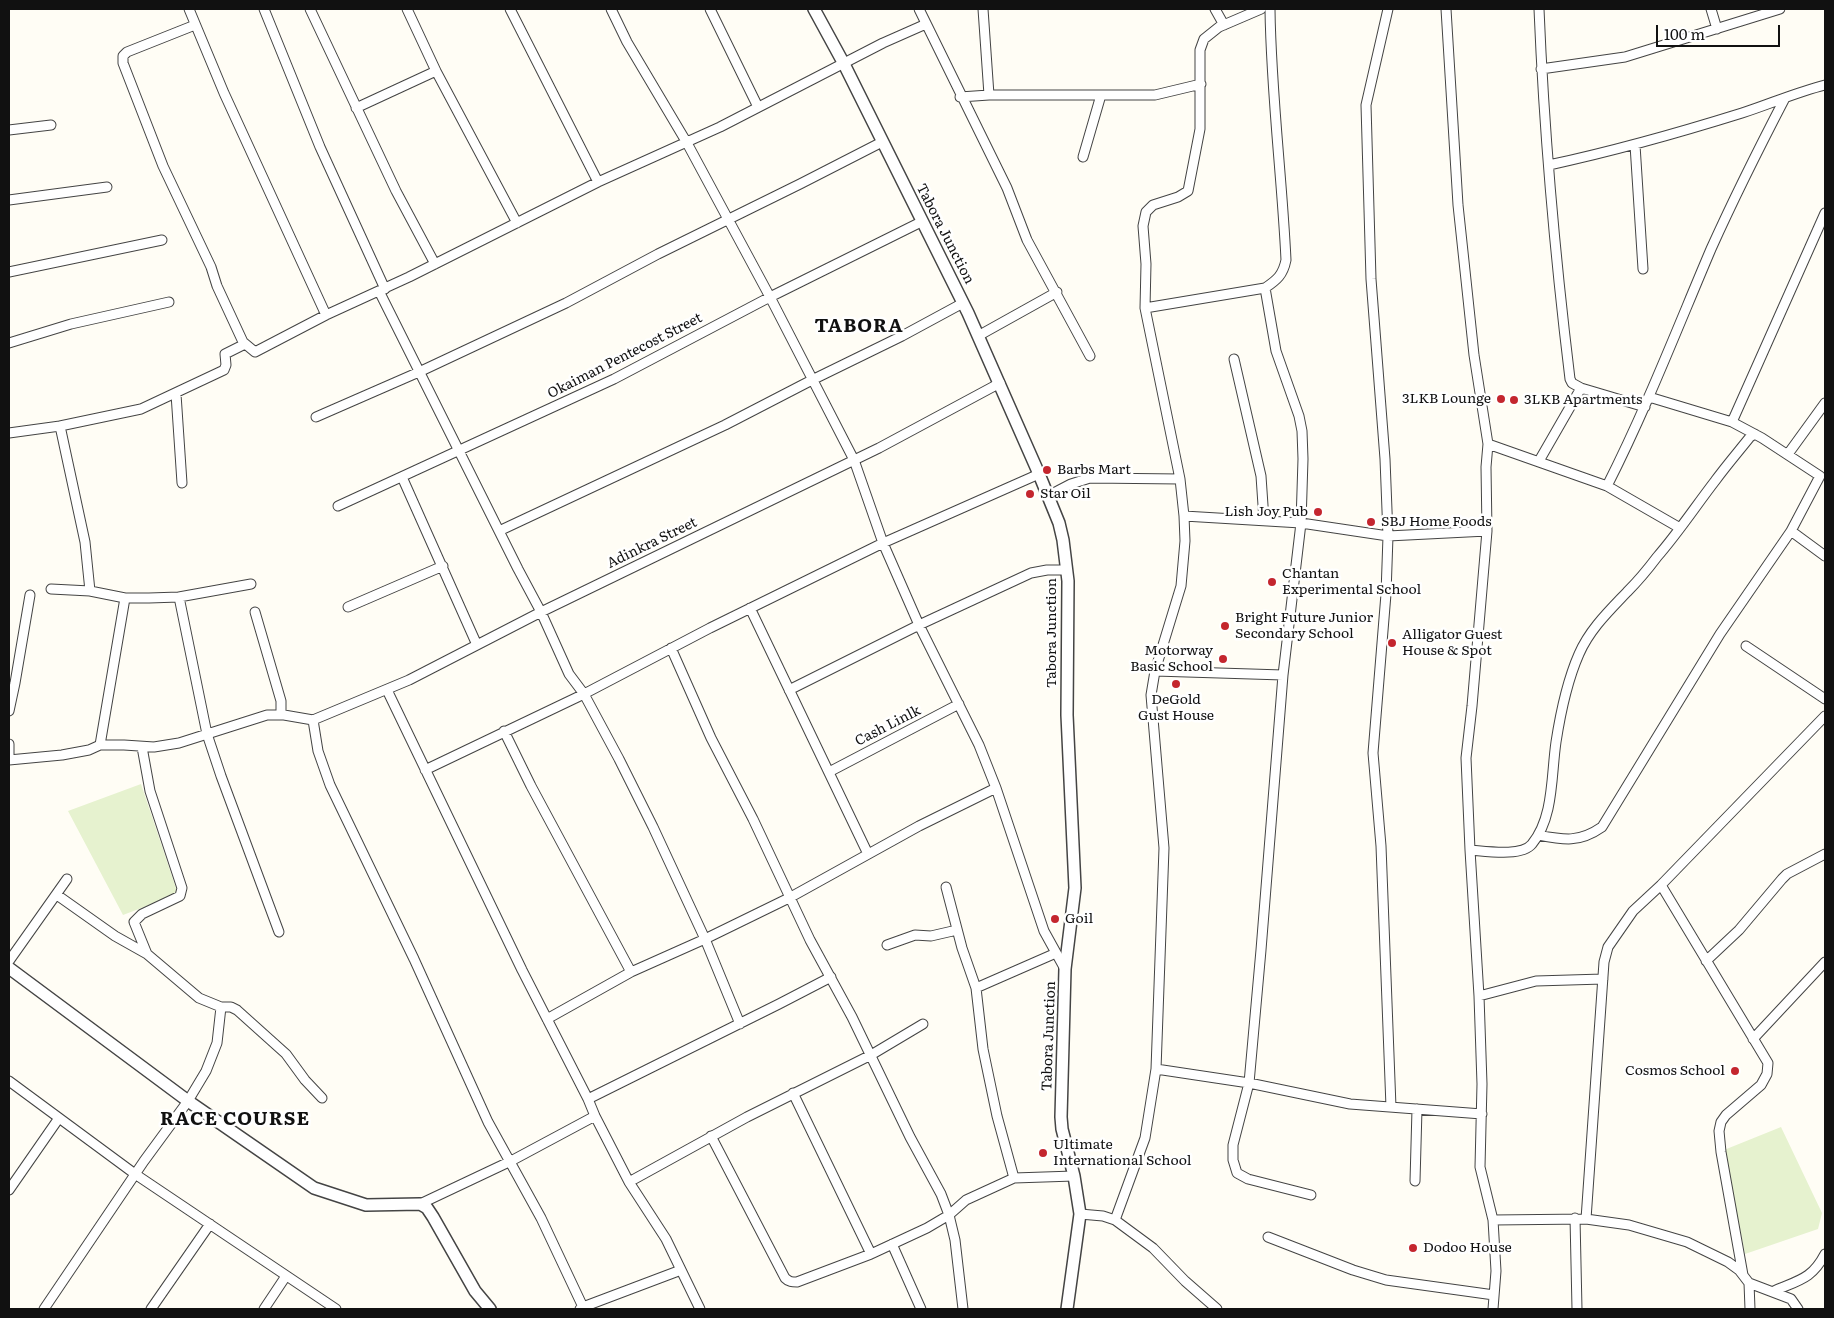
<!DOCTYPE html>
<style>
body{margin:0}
#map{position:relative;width:1834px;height:1318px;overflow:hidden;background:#fffdf5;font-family:Literata,serif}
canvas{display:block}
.frame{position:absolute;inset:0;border:10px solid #111;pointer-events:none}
.scale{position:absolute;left:1656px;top:25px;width:124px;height:22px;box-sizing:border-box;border:2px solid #111;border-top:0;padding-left:6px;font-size:15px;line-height:18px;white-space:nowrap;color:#111;-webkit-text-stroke:4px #fff;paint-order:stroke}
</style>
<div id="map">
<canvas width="1834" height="1318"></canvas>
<div class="frame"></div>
<div class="scale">100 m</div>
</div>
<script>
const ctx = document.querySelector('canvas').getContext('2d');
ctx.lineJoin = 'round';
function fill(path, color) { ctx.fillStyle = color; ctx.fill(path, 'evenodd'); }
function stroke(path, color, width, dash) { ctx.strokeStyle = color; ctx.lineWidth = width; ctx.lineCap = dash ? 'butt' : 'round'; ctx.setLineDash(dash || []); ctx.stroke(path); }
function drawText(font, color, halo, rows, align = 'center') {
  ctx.font = font + ' Literata,serif'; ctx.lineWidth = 5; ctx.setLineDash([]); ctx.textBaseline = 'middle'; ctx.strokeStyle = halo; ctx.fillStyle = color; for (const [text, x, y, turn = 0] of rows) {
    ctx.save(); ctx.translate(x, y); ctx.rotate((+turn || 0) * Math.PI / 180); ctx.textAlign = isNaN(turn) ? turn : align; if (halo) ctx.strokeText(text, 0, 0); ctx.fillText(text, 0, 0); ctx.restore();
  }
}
const pitch = new Path2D(`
 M141,784L178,894L123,915L68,811Z
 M1781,1127L1822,1213L1818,1229L1745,1254L1724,1150Z`);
const minor = new Path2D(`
 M189,9L224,93L326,315
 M264,9L320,147L385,289
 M310,9L396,191L435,264
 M407,9L436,71L517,223
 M510,9L598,182
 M611,9L627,42L687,143L770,297L854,460L883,543L919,625L979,745L996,788L1044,931L1065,969
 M710,9L758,107
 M919,9L1007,188L1027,240L1090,356
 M983,9L989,95
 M1215,9L1224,25
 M1388,9L1366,105L1371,279L1385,459L1388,536L1386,594L1373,753L1381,846L1391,1107
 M1446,9L1458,205L1474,355L1488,444L1486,467L1487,531L1472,706L1466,758L1470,850L1479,996L1482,1084L1480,1167L1493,1220L1496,1271L1493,1309
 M1539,9C1544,132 1555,256 1570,379L1572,383L1581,388L1645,407
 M1711,9L1717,29
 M195,25L127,52L123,56V63L163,166L211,267L217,286L243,342L255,352L326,315L409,277L598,182L720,127L883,43L926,24
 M1541,69L1625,57L1780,9
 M960,97L989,95H1155L1201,84
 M356,108L436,71
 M9,130L51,125
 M1635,145L1643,269
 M1083,157L1101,95
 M1549,165C1614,151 1678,133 1742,113C1770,104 1797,92 1825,85
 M9,200L107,187
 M9,272L162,240
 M379,291L518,569L541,612L569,674L584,694L619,759L653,827L705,939L740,1024
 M1145,308L1265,288C1277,280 1283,275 1286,260C1282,176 1271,93 1270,9
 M978,336L1057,292
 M9,343L71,324L169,302
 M1234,359L1261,476L1264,520
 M176,394L182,483
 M1649,397L1732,422L1825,213
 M316,417L419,372L566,303L658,254L800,184L882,142
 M1732,422L1762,438L1820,476L1791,531L1825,556
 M60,426L85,542L90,591
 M9,433L60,426L141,409L224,370L226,365L225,354L245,344
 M1488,444L1607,486L1680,528
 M1788,454L1825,403
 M1539,461L1581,388
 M402,477L477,645
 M1607,486C1646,409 1677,329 1711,249C1734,198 1759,148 1785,98
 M1048,496L1071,484L1090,478L1180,479
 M338,506L614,379L770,297L921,222
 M1184,516L1301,523L1303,459L1302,431L1299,416L1276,351L1265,288
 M499,531L725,425L812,380L902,336L963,303
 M51,589L90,591L125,598H149L179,597L251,584
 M179,597L207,734L221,776L279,932
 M348,607L443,566
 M750,608L868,854
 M255,612L281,701V714
 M1746,646L1825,699
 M671,648L711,738L753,819L810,940L852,1017L910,1137L941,1194L949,1215L955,1240L963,1309
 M1155,671L1283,675
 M387,690L522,970L588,1099L595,1116L629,1182L666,1239L700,1309
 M789,690L919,625L1031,573L1047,570H1067
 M9,711L15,683L30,595
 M313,720L409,680L541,612L879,448L1000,383
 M313,720L318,751L330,785L414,959L488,1122L541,1218L583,1307L580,1309
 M504,731L531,786L631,972
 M9,744V760
 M100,745L125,598
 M142,747L150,791L182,888L180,896L142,914L134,922L147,954
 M9,760L62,755L89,750L100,745H124L154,747L179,743L267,715H284L313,720
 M425,770L584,694L710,628L883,543L1039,474
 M829,772L959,704
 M1538,835C1564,840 1579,843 1602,827L1720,634L1791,531
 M1470,850C1485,851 1522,857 1532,844C1554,817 1551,776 1556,742C1560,716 1568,679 1579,654C1590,629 1609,611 1627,592C1638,581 1648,569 1657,557C1678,533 1695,507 1715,481C1726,466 1738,452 1750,437L1755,434
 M1661,885L1768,1063L1767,1074L1761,1085L1726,1115L1721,1122L1719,1131L1721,1152L1743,1275
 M946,887L962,948L976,988L983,1049L997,1116L1014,1178
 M887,945L915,935L931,936L957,930
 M9,961L67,879
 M1706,961L1739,930L1782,879L1787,874L1825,854
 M976,988L1056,953
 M1479,996L1536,981L1603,979
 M221,1007H231L237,1010L286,1054L305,1080L322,1098
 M547,1019L631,972L705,939L789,898L919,826L996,788
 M1753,1039L1825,962
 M1156,1069L1164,848L1151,695L1155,671L1181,586L1185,541L1184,516L1180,479L1145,308L1146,264L1143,226L1146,212L1153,205L1178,197L1188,191L1200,129V50L1204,39L1219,27L1261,9
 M9,1081L135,1174L336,1309
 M793,1093L871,1254
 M588,1099L779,1004L831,977
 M711,1136L785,1278C789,1282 792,1282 797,1282L871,1254L927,1228L949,1215L966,1200L1014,1178L1074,1176
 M1415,1181L1417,1109
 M629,1182L747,1117L871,1055L923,1024
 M9,1190L59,1118
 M1311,1195L1248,1179L1237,1173L1233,1160V1145L1249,1083L1261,950L1283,675L1301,523L1388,536L1487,531
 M420,1204L511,1161L595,1116
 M1080,1214L1103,1216L1115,1220L1153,1248L1185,1281L1217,1309
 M1575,1218L1577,1309
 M1586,1219L1604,962L1608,947L1633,911L1661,885L1825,716
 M1115,1220L1145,1138L1156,1069L1249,1083L1350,1104L1482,1114
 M1493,1220L1586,1219L1629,1225L1687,1242L1728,1262L1739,1270L1749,1283L1750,1309
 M1268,1237L1353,1270L1386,1280L1494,1295
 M892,1244L921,1309
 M1749,1283L1791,1299L1798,1309
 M1774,1291C1799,1280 1812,1279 1825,1254
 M583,1307L681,1270
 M44,1309L144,1161L188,1101L206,1071L217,1043L221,1007L199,998L147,954L115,936L57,895
 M151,1309L210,1224
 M264,1309L286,1276`);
const tertiary = new Path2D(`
 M814,9L844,64L968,313L1039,474L1059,523L1063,540L1068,581L1067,715L1075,888L1065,969L1061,1117L1062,1129L1074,1176L1080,1214L1067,1309
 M9,968L188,1101L314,1188L366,1205L420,1204L427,1208L433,1217L475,1291L490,1309`);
const markers = [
 [1501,399,5,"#c4262e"],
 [1514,400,5,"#c4262e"],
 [1047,470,5,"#c4262e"],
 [1030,494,5,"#c4262e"],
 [1318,512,5,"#c4262e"],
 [1371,522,5,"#c4262e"],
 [1272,582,5,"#c4262e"],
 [1225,626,5,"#c4262e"],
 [1392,643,5,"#c4262e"],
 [1223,659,5,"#c4262e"],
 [1176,684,5,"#c4262e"],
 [1055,919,5,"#c4262e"],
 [1735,1071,5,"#c4262e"],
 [1043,1153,5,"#c4262e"],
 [1413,1248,5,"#c4262e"]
];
const streetNames = [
 ["Tabora Junction",945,234,63],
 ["Okaiman Pentecost Street",625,356,-27],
 ["Adinkra Street",652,543,-26],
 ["Tabora Junction",1052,633,-90],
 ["Cash Linlk",888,726,-27],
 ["Tabora Junction",1049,1036,-88]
];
const poiNames = [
 ["3LKB Lounge",1491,399,"right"],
 ["3LKB Apartments",1524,400],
 ["Barbs Mart",1057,470],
 ["Star Oil",1040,494],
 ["Lish Joy Pub",1308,512,"right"],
 ["SBJ Home Foods",1381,522],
 ["Chantan",1282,574],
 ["Experimental School",1282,590],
 ["Bright Future Junior",1235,618],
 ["Secondary School",1235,634],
 ["Alligator Guest",1402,635],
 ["House & Spot",1402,651],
 ["Motorway",1213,651,"right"],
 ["Basic School",1213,667,"right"],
 ["DeGold",1176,700,"center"],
 ["Gust House",1176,716,"center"],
 ["Goil",1065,919],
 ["Cosmos School",1725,1071,"right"],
 ["Ultimate",1053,1145],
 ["International School",1053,1161],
 ["Dodoo House",1423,1248]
];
const districtNames = [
 ["TABORA",859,326],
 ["RACE COURSE",235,1119]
];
fill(pitch, '#e6f2cf');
stroke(minor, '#444', 11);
stroke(tertiary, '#444', 14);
stroke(minor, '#fff', 9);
stroke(tertiary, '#fff', 11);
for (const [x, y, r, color] of markers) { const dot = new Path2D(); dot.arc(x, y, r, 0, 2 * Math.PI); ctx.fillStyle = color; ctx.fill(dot); stroke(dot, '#fff', 2); }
drawText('14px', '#111', '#fff', streetNames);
drawText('14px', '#111', '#fff', poiNames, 'left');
ctx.letterSpacing = '1px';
drawText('bold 19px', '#111', '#fff', districtNames);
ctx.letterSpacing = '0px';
</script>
